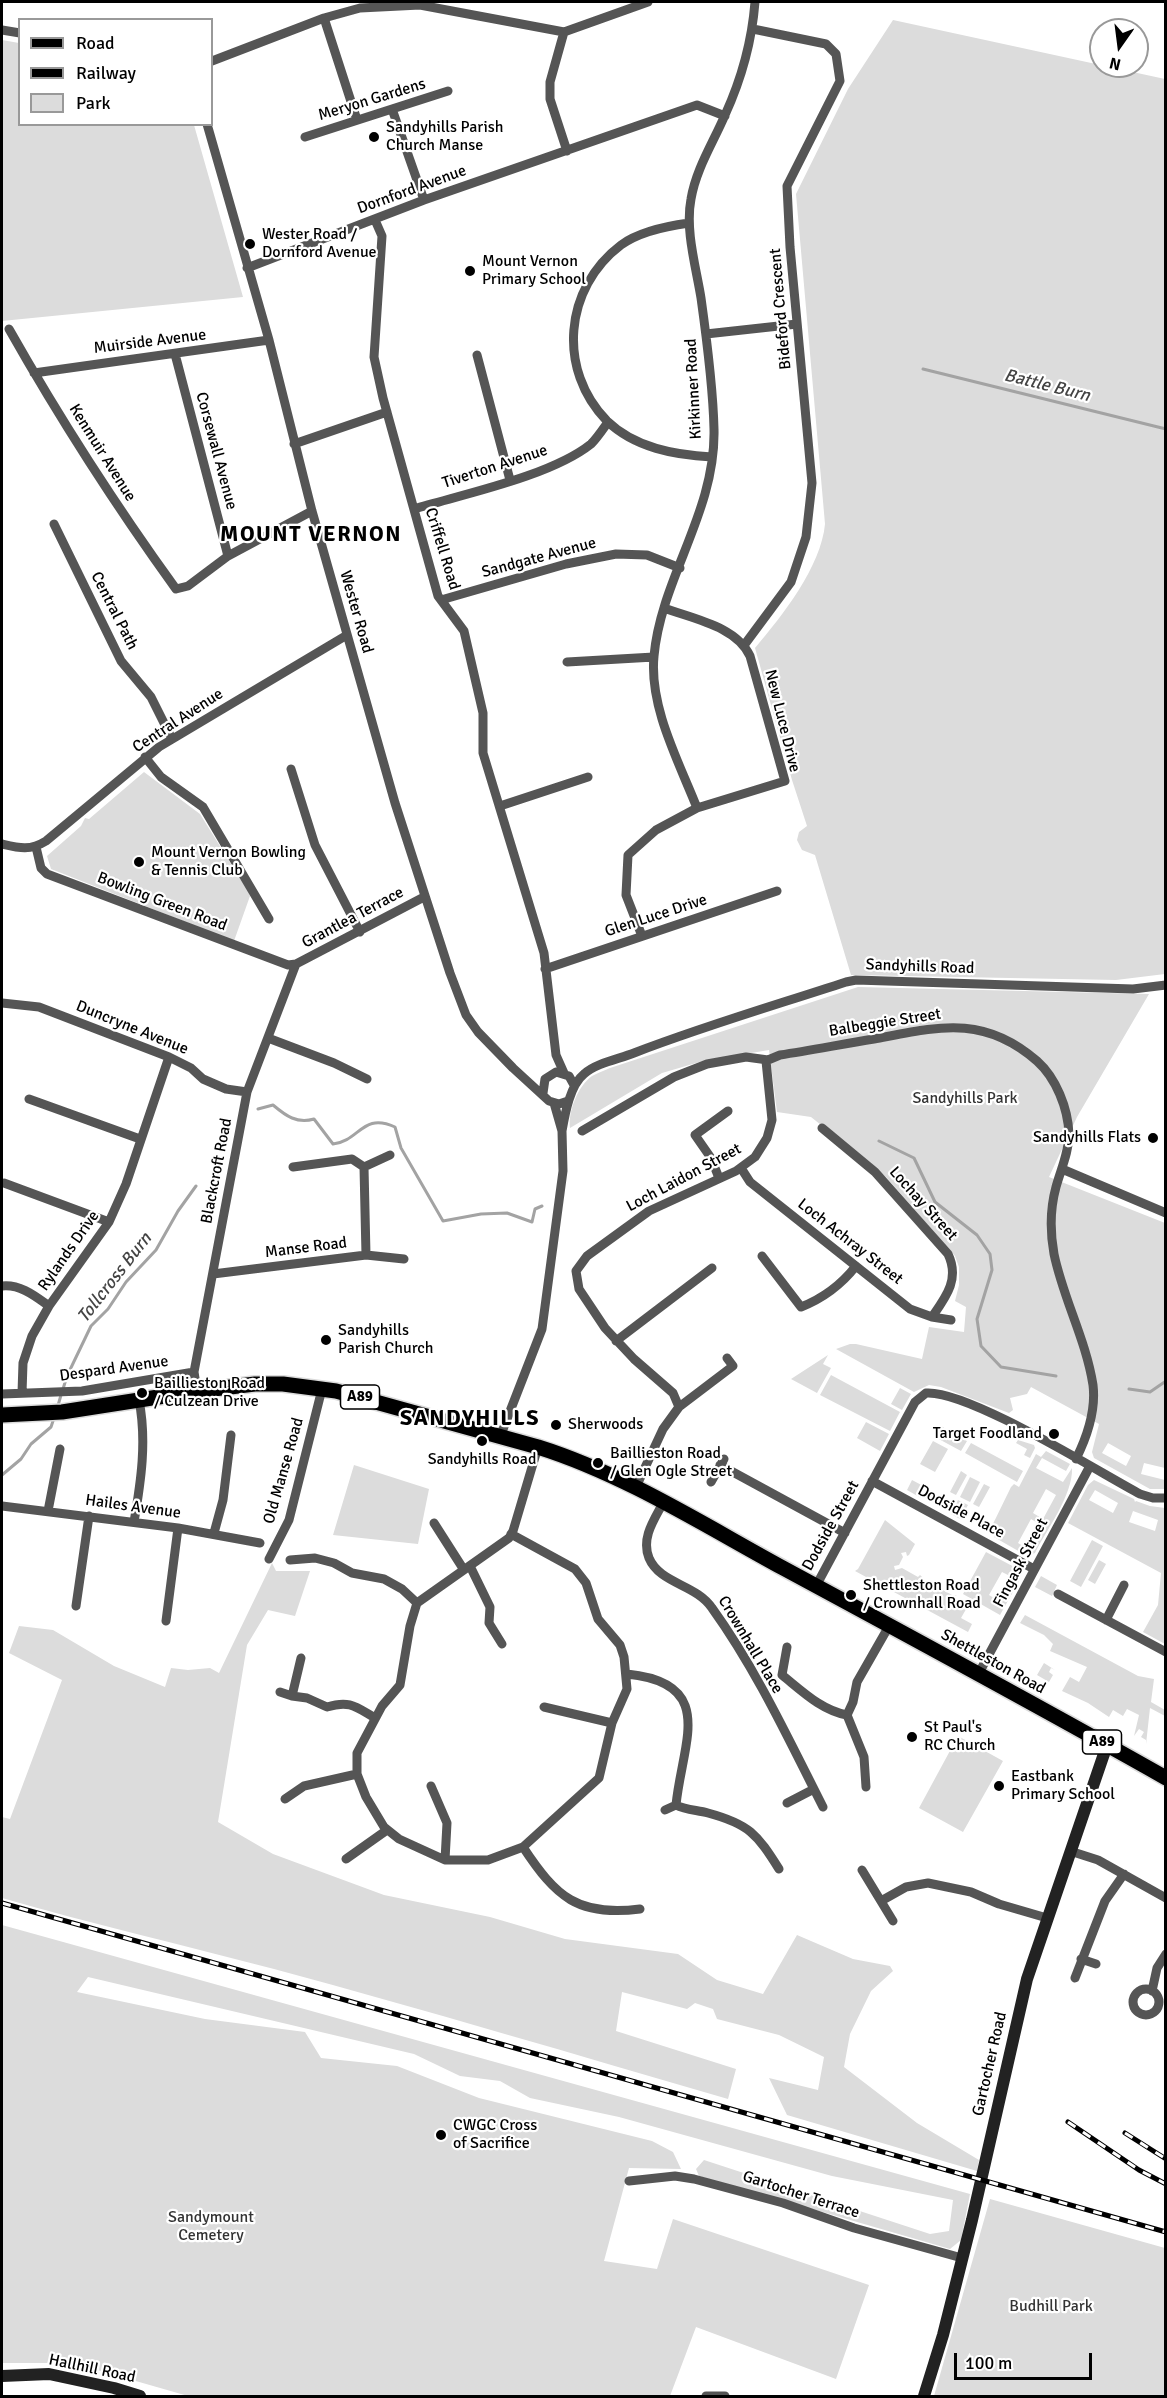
<!DOCTYPE html>
<style>
body{margin:0}
#map{position:relative;width:1167px;height:2398px;overflow:hidden;background:#fff;font-family:Signika,sans-serif}
canvas{display:block}
.frame{position:absolute;inset:0;border:3px solid #000;pointer-events:none}
.legend{position:absolute;left:18px;top:18px;width:195px;height:108px;box-sizing:border-box;background:#fff;border:2px solid #999;margin:0;padding:8px 10px;list-style:none;font-size:18px;color:#000}
.legend li{display:flex;align-items:center;gap:12px;height:30px}
.legend b{width:30px;border:2px solid #999}
.north{position:absolute;left:1089px;top:18px;width:60px;height:60px;box-sizing:border-box;background:#fff;border:2px solid #999;border-radius:50%;rotate:194deg;font-size:16px;font-weight:700;line-height:24px;text-align:center;color:#000}
.north::after{content:'';display:block;margin:auto;width:21px;height:27px;background:#000;clip-path:polygon(50% 0,100% 100%,50% 72%,0 100%)}
.scale{position:absolute;left:954px;top:2353px;width:138px;height:27px;box-sizing:border-box;border:3px solid #000;border-top:0;padding-left:8px;font-size:18px;line-height:21px;white-space:nowrap;color:#000;-webkit-text-stroke:4px #fff;paint-order:stroke}
</style>
<div id="map">
<canvas width="1167" height="2398"></canvas>
<div class="frame"></div>
<ul class="legend">
<li><b style="height:8px;background:#000"></b>Road</li>
<li><b style="height:8px;background:#000"></b>Railway</li>
<li><b style="height:16px;background:#dcdcdc"></b>Park</li>
</ul>
<div class="north">N</div>
<div class="scale">100 m</div>
</div>
<script>
const ctx = document.querySelector('canvas').getContext('2d');
ctx.lineJoin = 'round';
function fill(path, color) { ctx.fillStyle = color; ctx.fill(path, 'evenodd'); }
function stroke(path, color, width, dash) { ctx.strokeStyle = color; ctx.lineWidth = width; ctx.lineCap = dash ? 'butt' : 'round'; ctx.setLineDash(dash || []); ctx.stroke(path); }
function drawText(font, color, halo, rows, align = 'center') {
  ctx.font = font + ' Signika,sans-serif'; ctx.lineWidth = 4.5; ctx.setLineDash([]); ctx.textBaseline = 'middle'; ctx.strokeStyle = halo; ctx.fillStyle = color; for (const [text, x, y, turn = 0] of rows) {
    ctx.save(); ctx.translate(x, y); ctx.rotate((+turn || 0) * Math.PI / 180); ctx.textAlign = isNaN(turn) ? turn : align; if (halo) ctx.strokeText(text, 0, 0); ctx.fillText(text, 0, 0); ctx.restore();
  }
}
const green = new Path2D(`
 M893,20L1165,79V974L1116,980L851,975L815,855L802,850L797,840L799,832L807,826L792,780L755,648C782,616 821,567 825,524L796,194L848,89Z
 M2,40L19,43L20,124L194,125L243,297L2,321Z
 M144,772L200,814L248,891L250,896L234,941L51,869L47,856L81,826L85,818L89,819Z
 M858,987L1149,994L1077,1117L1049,1177L1165,1223V1468L1144,1463L1141,1474L1165,1480V1489H1150L1094,1458L1092,1452L1099,1424L1031,1387L1027,1394L1010,1398L1013,1410L1009,1413L941,1387L929,1385L914,1392L836,1349L850,1344H856L922,1359L929,1327L964,1332L966,1307L955,1301L959,1285V1267L955,1256L886,1177L811,1117L777,1112L769,1050L703,1061L662,1073L570,1128C568,1111 578,1086 592,1076C597,1073 604,1071 610,1068ZM1108,1443L1131,1456L1126,1466L1102,1453Z
 M828,1355L823,1364L831,1368L817,1393L791,1379Z
 M831,1375L900,1412L890,1431L820,1395Z
 M900,1388L911,1394L902,1410L891,1404Z
 M866,1422L889,1434L880,1451L857,1438Z
 M941,1426L967,1441L961,1451L935,1437Z
 M1018,1440L1034,1445L1035,1448L1030,1458L1024,1455L1027,1449L1016,1443Z
 M933,1441L948,1449L935,1472L920,1464Z
 M971,1443L1023,1471L1017,1482L965,1453Z
 M1046,1451L1070,1464L1066,1471L1042,1458L1036,1468L1063,1482L1072,1468C1073,1495 1047,1529 1035,1553L1027,1556L994,1537L996,1533L990,1530L1011,1487L1014,1484L1019,1487L1036,1454L1041,1457ZM1046,1489L1056,1495L1043,1519L1033,1513ZM1031,1519L1041,1525L1028,1549L1018,1543Z
 M354,1465L429,1489L418,1544L333,1535Z
 M961,1471L967,1475L956,1495L950,1492Z
 M970,1477L980,1482L970,1502L960,1497Z
 M912,1480L927,1488L921,1498L907,1490Z
 M1094,1480L1134,1499L1135,1502L1136,1501L1150,1506L1165,1508V1644L1143,1632L1158,1605L1161,1573L1068,1523L1088,1485ZM1095,1490L1118,1503L1113,1513L1089,1500ZM1133,1511L1158,1520L1155,1531L1129,1522Z
 M984,1484L990,1487L979,1507L973,1504Z
 M958,1500L968,1505L960,1519L951,1514Z
 M885,1520L915,1544L909,1555L907,1556L906,1552L901,1553L903,1557L899,1565L894,1566L895,1570L902,1568L918,1577L920,1575L922,1577L918,1579L919,1583L926,1581L954,1596L957,1595L953,1598L954,1602L961,1600L969,1604L961,1618L972,1624L968,1632L855,1571L858,1569Z
 M1092,1540L1103,1546L1081,1587L1070,1581Z
 M986,1552L1018,1569L1021,1573L1019,1581L1000,1615L963,1594ZM1002,1572L1012,1577L999,1601L989,1595Z
 M1099,1560L1106,1564L1095,1584L1088,1580Z
 M272,1563L276,1571H310L295,1616L268,1610L247,1645L218,1822L273,1854L384,1895L490,1917L565,1939L678,1954L717,1980L763,1994L797,1935L853,1959L890,1966L893,1971L871,1991L850,2034L844,2067L917,2123L979,2160L977,2171L787,2115L769,2078L818,2090L824,2057L779,2035L717,2019L713,2009L695,2003L687,2009L622,1992L616,2031L736,2069L728,2099C577,2055 426,2010 274,1969C183,1945 92,1924 2,1898V1817L10,1819L62,1680L9,1653L19,1626L53,1630L114,1666L165,1687L171,1668L188,1670L210,1668L219,1673Z
 M1041,1576L1057,1585L1052,1596L1035,1587Z
 M1025,1615L1138,1676L1154,1679L1151,1702L1165,1710V1716L1150,1708L1146,1744V1740L1141,1737L1144,1732L1139,1729L1134,1736L1139,1715L1127,1709L1123,1716L1113,1710L1109,1717L1088,1703L1062,1691L1070,1677L1079,1682L1087,1667L1050,1651L1053,1644L1044,1635L1020,1623Z
 M1044,1663L1055,1670L1051,1668L1049,1672L1053,1675L1049,1682L1037,1675Z
 M958,1736L1003,1761L963,1832L919,1808Z
 M2,1925L970,2194L961,2240L950,2249L699,2176L696,2169L704,2160L930,2234L949,2231L953,2200L832,2176L619,2117L530,2098L500,2081L460,2076L414,2054L88,1977L77,1992L205,2019L305,2032L321,2058L397,2066L479,2098L652,2141L673,2152L681,2169L629,2168L604,2261L657,2269L673,2219L869,2285L836,2379L696,2327L670,2396H188L73,2363H2Z
 M990,2199L1165,2248V2396H934Z`);
const stream = new Path2D(`
 M923,369L1166,429
 M258,1109L273,1105C286,1116 297,1124 314,1119L333,1144C360,1141 362,1112 395,1127L401,1148L443,1221L481,1214L507,1213L532,1222L535,1209L542,1206
 M879,1141L914,1158L935,1202L977,1235L990,1254L992,1270L977,1319L981,1346L1001,1367L1056,1376
 M63,1389L67,1376L91,1326L108,1309L126,1282L156,1250L178,1211L196,1186
 M1129,1389L1150,1392L1166,1381
 M57,1409L61,1395
 M2,1475L21,1459L31,1444L51,1427L54,1418`);
const street = new Path2D(`
 M324,18L357,120
 M2,30L20,33
 M564,32L550,82V99L567,151
 M212,61L324,18L360,8L420,5L564,32L648,2
 M392,109L424,200
 M207,124L269,340L312,511L395,803L450,973L466,1015L478,1032L513,1068L549,1101L559,1104L568,1101
 M305,137L448,91
 M375,220L382,236L374,357L383,398L438,596L464,631L483,713V753L544,953L556,1055L564,1073
 M689,223C667,226 640,231 621,245C564,288 557,370 607,421C635,448 675,455 712,457
 M247,268L424,200L697,105L725,116
 M9,329C60,419 116,506 176,589L188,586L228,556L312,511
 M706,334L797,324
 M175,354L228,556
 M477,355L510,480
 M34,373L269,340
 M294,444L387,412
 M414,509C464,494 551,476 591,444C597,438 603,429 608,422
 M54,524L121,661L151,697L172,739
 M441,600L566,564L616,554L647,555L680,568
 M745,644L791,582L806,537L812,483L790,247L787,186L840,81L836,54L826,44L753,29
 M567,662L654,657
 M145,757L161,777L203,807L269,919
 M291,769L315,845L360,932
 M500,806L588,777
 M697,808C679,762 649,707 654,656C661,578 716,512 714,429C713,386 707,341 701,298C696,267 685,230 691,199C696,169 713,143 725,115C741,80 752,40 755,2
 M2,844C19,848 30,851 46,841L159,747L347,635
 M36,847L41,868L47,874L288,965L296,964L424,897
 M642,936L626,895L628,855L656,830L697,808L785,781L750,656C736,626 693,619 664,608
 M545,969L777,891
 M2,1003L39,1007L169,1057L191,1068L203,1079L226,1089L247,1092
 M268,1038L334,1063L367,1079
 M543,1093L545,1079L556,1072L569,1076L574,1085
 M29,1099L140,1139
 M822,1128L875,1172L948,1254C960,1279 946,1297 932,1317
 M562,1131C565,1114 570,1085 584,1074C596,1063 619,1059 634,1053C704,1026 776,1005 846,982L856,980L1133,989L1166,985
 M582,1131L674,1077L707,1064L746,1057L768,1060L780,1055C812,1050 843,1044 874,1039C938,1027 983,1014 1037,1061C1056,1078 1068,1108 1069,1134C1069,1152 1061,1169 1056,1187C1050,1209 1050,1232 1054,1254C1063,1298 1086,1340 1093,1385C1096,1410 1087,1437 1076,1459
 M293,1167L352,1159L364,1167L366,1255
 M364,1167L390,1155
 M741,1168L750,1182L910,1309L932,1317L951,1320
 M1062,1169L1166,1213
 M719,1178L711,1158L695,1135L728,1111
 M4,1183L109,1222
 M762,1256L801,1307C824,1298 841,1285 856,1266
 M213,1274L366,1255L404,1259
 M2,1286C20,1284 35,1296 49,1306
 M616,1341L712,1268
 M197,1391L194,1372L247,1092L296,964
 M22,1393L23,1363L32,1336L49,1306L109,1222L126,1184L169,1057
 M2,1394L82,1391L194,1372
 M679,1407L673,1393L634,1359L605,1328L579,1289L576,1271L587,1256L649,1211L736,1171L755,1157L767,1138L772,1120L766,1061
 M500,1437L542,1329L563,1171L562,1131L554,1103
 M720,1465L845,1533
 M872,1481L1034,1569
 M711,1482L724,1459
 M635,1489L663,1429L679,1407L733,1366L727,1358
 M663,1503C654,1520 641,1538 649,1558C660,1584 696,1584 712,1608C756,1669 789,1740 823,1807
 M2,1506L178,1528L260,1543
 M48,1511L60,1449
 M134,1522C141,1481 147,1441 139,1400
 M434,1523L464,1570
 M214,1533L223,1500L231,1435
 M511,1534L575,1569L586,1583L598,1619L620,1645L624,1657L627,1689L612,1723L599,1778L523,1847L488,1860H445L399,1839L384,1827L366,1797L357,1774V1753L382,1706L400,1685L410,1626L417,1603L509,1538L513,1531L538,1447
 M269,1559L289,1520L322,1389
 M290,1560L315,1558L334,1563L352,1573L384,1579L402,1589L417,1603
 M470,1566L490,1607L489,1623L502,1644
 M816,1586L915,1402L926,1393C968,1390 1097,1471 1140,1494L1153,1498H1166
 M1058,1594L1166,1652
 M76,1606L89,1516
 M1106,1620L1124,1585
 M166,1621L178,1528
 M787,1647L782,1675C802,1691 821,1710 847,1715
 M301,1658L292,1696L307,1698L327,1707C350,1700 356,1707 375,1718
 M979,1673L1090,1466
 M627,1674C718,1683 682,1743 676,1805C686,1810 697,1810 708,1813C749,1824 757,1834 779,1869
 M280,1692L292,1696
 M544,1707L612,1723
 M431,1786L447,1823L445,1860
 M866,1787L864,1757L847,1715L853,1702L857,1682L889,1626
 M285,1799L304,1786L357,1774
 M787,1803L814,1789
 M665,1810L676,1805
 M523,1847C556,1897 578,1917 640,1909
 M1070,1851L1098,1860L1166,1898
 M346,1859L387,1830
 M862,1870L893,1921
 M881,1901L906,1887L928,1883L971,1892L999,1904L1047,1918
 M1081,1959L1096,1964
 M1075,1978L1105,1901L1124,1874
 M1133 2002a13 13 0 1 1 26 0a13 13 0 1 1-26 0Z
 M1152,1991L1157,1968L1166,1954
 M629,2181L675,2176L694,2179L783,2203L854,2228L962,2258
 M706,2396H725`);
const secondary = new Path2D(`
 M2,2376L49,2374L114,2388L140,2396
 M924,2396L943,2335L972,2220L1027,1979L1107,1745`);
const primary = new Path2D(`
 M2,1415L62,1412L197,1391L255,1384H283L336,1391L538,1447C624,1474 704,1525 783,1568C911,1637 1039,1706 1166,1778`);
const rail = new Path2D(`
 M2,1903L1166,2232
 M1068,2122L1139,2170L1166,2184
 M1125,2133L1166,2159`);
const markers = [
 [374,137,6,"#000"],
 [250,244,6,"#000"],
 [470,271,6,"#000"],
 [139,862,6,"#000"],
 [1153,1138,6,"#000"],
 [326,1340,6,"#000"],
 [142,1393,6,"#000"],
 [556,1425,6,"#000"],
 [1054,1434,6,"#000"],
 [482,1441,6,"#000"],
 [598,1463,6,"#000"],
 [851,1595,6,"#000"],
 [912,1737,6,"#000"],
 [999,1786,6,"#000"],
 [441,2135,6,"#000"]
];
const shields = [
 [360,1397,39],
 [1102,1742,39]
];
const shieldNames = [
 ["A89",360,1397],
 ["A89",1102,1742]
];
const streetNames = [
 ["Meryon Gardens",372,100,-17],
 ["Dornford Avenue",412,190,-20],
 ["Bideford Crescent",781,309,-95],
 ["Muirside Avenue",150,342,-7],
 ["Kirkinner Road",694,389,-93],
 ["Corsewall Avenue",216,451,75],
 ["Kenmuir Avenue",102,453,58],
 ["Tiverton Avenue",495,467,-18],
 ["Criffell Road",442,549,73],
 ["Sandgate Avenue",539,558,-15],
 ["Central Path",114,611,63],
 ["Wester Road",356,612,74],
 ["Central Avenue",178,721,-33],
 ["New Luce Drive",782,721,76],
 ["Bowling Green Road",162,902,21],
 ["Glen Luce Drive",656,916,-18],
 ["Grantlea Terrace",353,918,-28],
 ["Sandyhills Road",920,967,2],
 ["Balbeggie Street",885,1023,-9],
 ["Duncryne Avenue",132,1028,22],
 ["Blackcroft Road",217,1171,-79],
 ["Loch Laidon Street",684,1178,-28],
 ["Lochay Street",923,1204,48],
 ["Loch Achray Street",850,1242,38],
 ["Manse Road",306,1248,-7],
 ["Rylands Drive",69,1251,-55],
 ["Despard Avenue",114,1369,-8],
 ["Old Manse Road",284,1471,-74],
 ["Hailes Avenue",133,1507,8],
 ["Dodside Place",961,1512,28],
 ["Dodside Street",831,1526,-61],
 ["Fingask Street",1021,1563,-62],
 ["Crownhall Place",750,1645,59],
 ["Shettleston Road",993,1662,29],
 ["Gartocher Road",990,2064,-77],
 ["Gartocher Terrace",801,2195,18],
 ["Hallhill Road",92,2369,12]
];
const poiNames = [
 ["Sandyhills Parish",386,128],
 ["Church Manse",386,146],
 ["Wester Road /",262,235],
 ["Dornford Avenue",262,253],
 ["Mount Vernon",482,262],
 ["Primary School",482,280],
 ["Mount Vernon Bowling",151,853],
 ["& Tennis Club",151,871],
 ["Sandyhills Flats",1141,1138,"right"],
 ["Sandyhills",338,1331],
 ["Parish Church",338,1349],
 ["Baillieston Road",154,1384],
 ["/ Culzean Drive",154,1402],
 ["Sherwoods",568,1425],
 ["Target Foodland",1042,1434,"right"],
 ["Baillieston Road",610,1454],
 ["/ Glen Ogle Street",610,1472],
 ["Sandyhills Road",482,1460,"center"],
 ["Shettleston Road",863,1586],
 ["/ Crownhall Road",863,1604],
 ["St Paul's",924,1728],
 ["RC Church",924,1746],
 ["Eastbank",1011,1777],
 ["Primary School",1011,1795],
 ["CWGC Cross",453,2126],
 ["of Sacrifice",453,2144]
];
const parkNames = [
 ["Sandyhills Park",965,1099],
 ["Sandymount",211,2218],
 ["Cemetery",211,2236],
 ["Budhill Park",1051,2307]
];
const waterNames = [
 ["Battle Burn",1047,386,14],
 ["Tollcross Burn",115,1278,-52]
];
const districtNames = [
 ["MOUNT VERNON",311,535],
 ["SANDYHILLS",470,1419]
];
fill(green, '#dcdcdc');
stroke(stream, '#a3a3a3', 3);
stroke(primary, '#dbdbdb', 18);
stroke(street, '#555', 9);
stroke(secondary, '#222', 12);
stroke(primary, '#000', 15);
stroke(rail, '#000', 5);
stroke(rail, '#fff', 3, [9]);
for (const [x, y, r, color] of markers) { const dot = new Path2D(); dot.arc(x, y, r, 0, 2 * Math.PI); ctx.fillStyle = color; ctx.fill(dot); stroke(dot, '#fff', 2); }
for (const [x, y, w] of shields) { const box = new Path2D(); box.roundRect(x - w / 2, y - 12, w, 24, 4.5); ctx.fillStyle = '#fff'; ctx.fill(box); stroke(box, '#000', 1.5); }
drawText('bold 15px', '#000', null, shieldNames);
drawText('16px', '#000', '#fff', streetNames);
drawText('16px', '#000', '#fff', poiNames, 'left');
drawText('16px', '#333', '#fff', parkNames);
drawText('italic 18px', '#444', '#fff', waterNames);
ctx.letterSpacing = '1.5px';
drawText('bold 22px', '#000', '#fff', districtNames);
ctx.letterSpacing = '0px';
</script>
